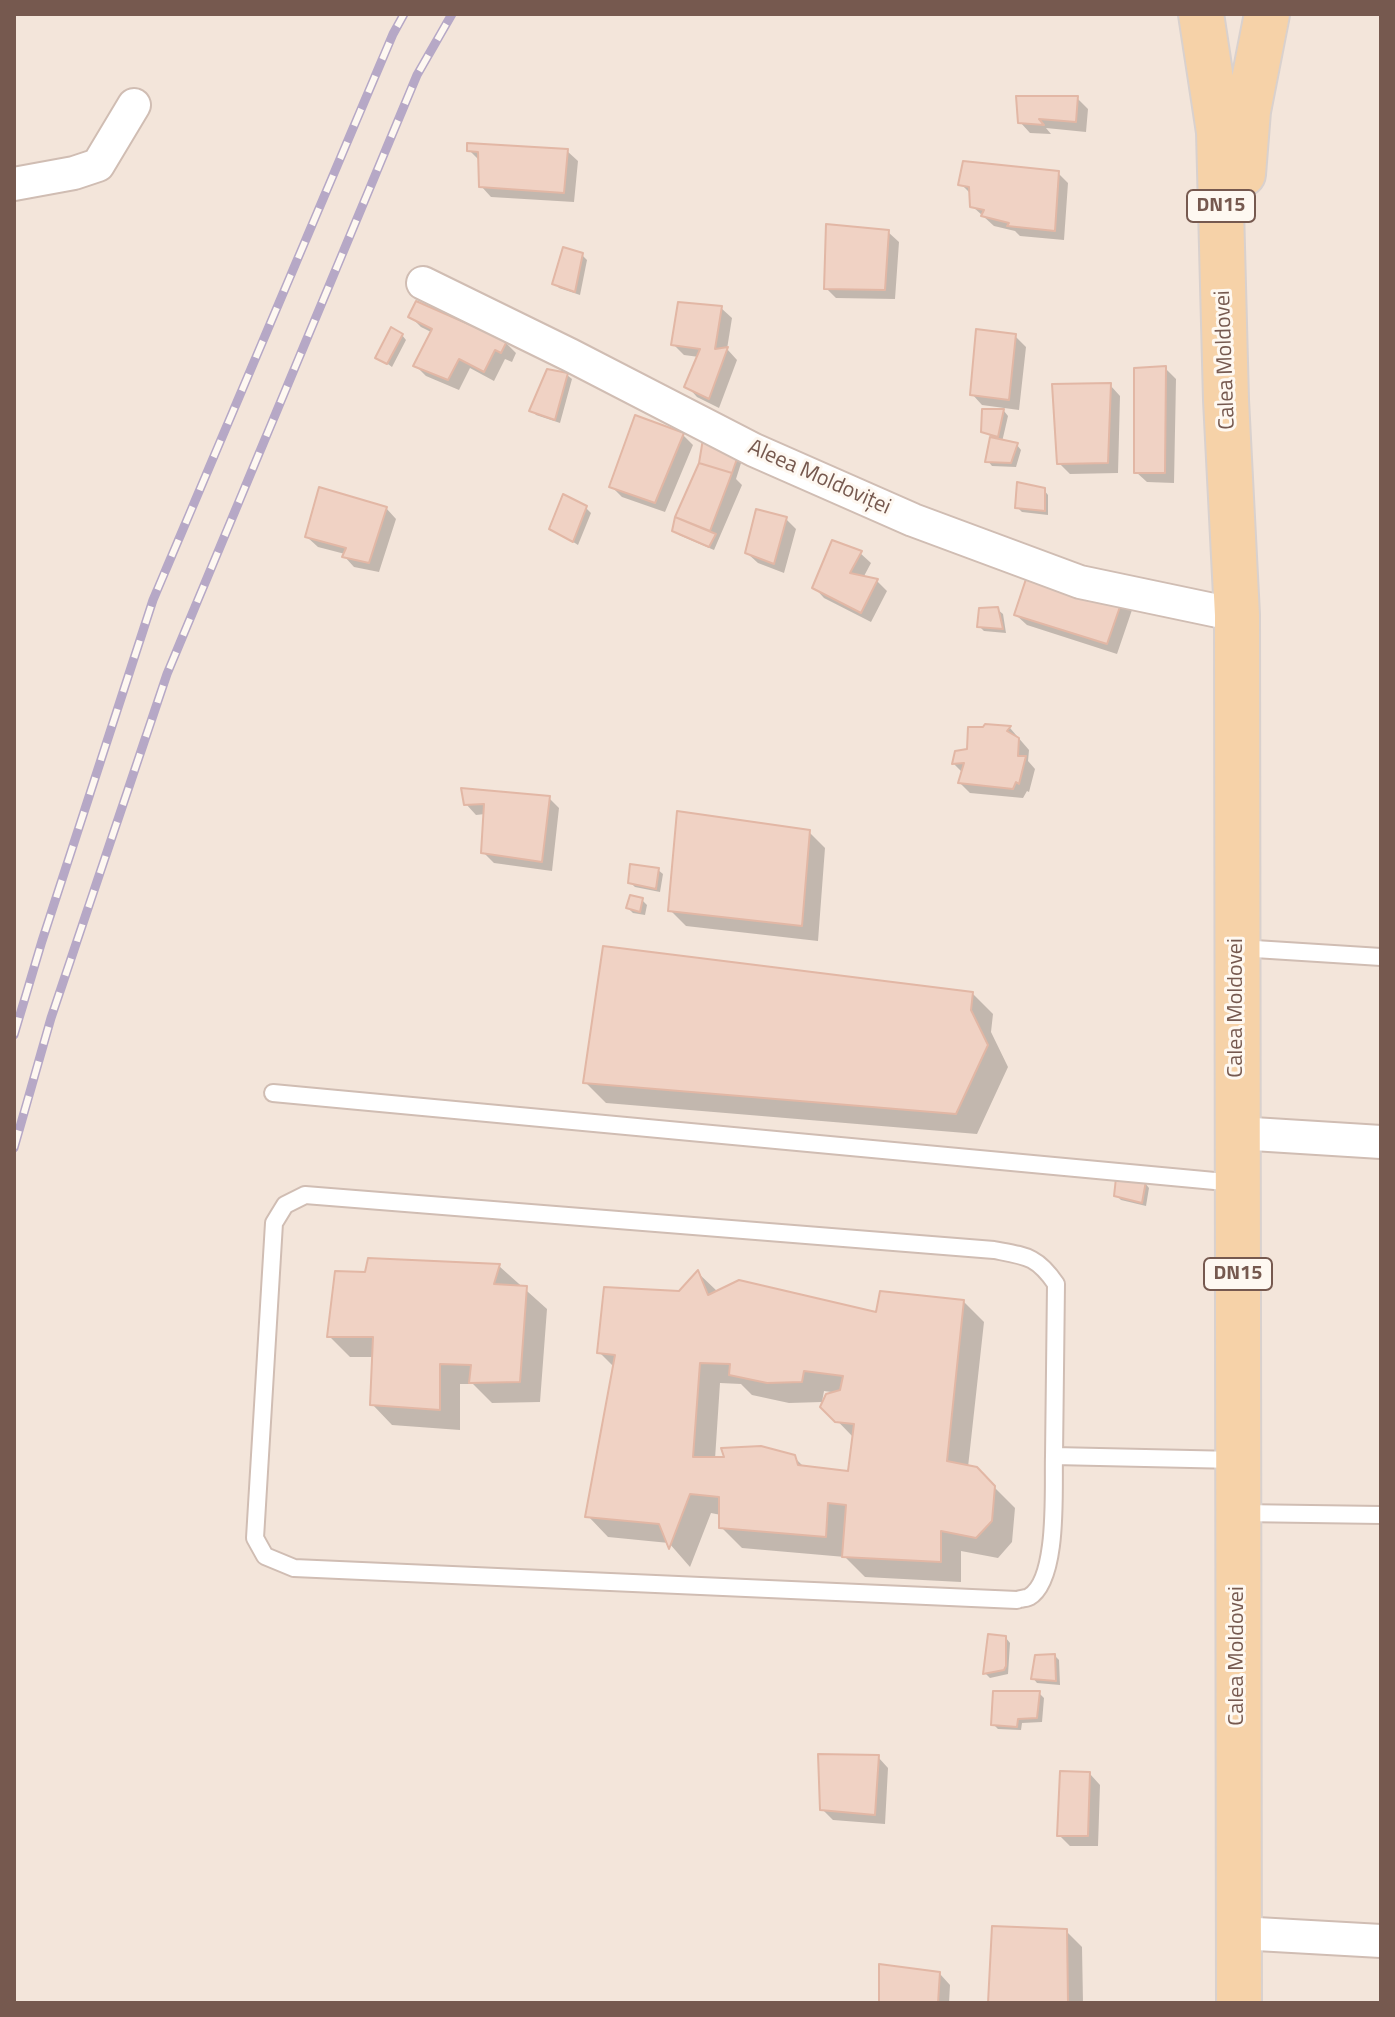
<!DOCTYPE html>
<meta charset="utf-8">
<style>
body{margin:0}
#map{position:relative;width:1395px;height:2017px;overflow:hidden;background:#fcf4eb;font-family:"Titillium Web",sans-serif}
canvas{display:block}
.frame{position:absolute;inset:0;border:16px solid #76594f;pointer-events:none}
</style>
<div id="map">
<canvas width="1395" height="2017"></canvas>
<div class="frame"></div>
</div>
<script>
const ctx = document.querySelector('canvas').getContext('2d');
ctx.lineJoin = 'round';
function fill(path, color) { ctx.fillStyle = color; ctx.fill(path, 'evenodd'); }
function stroke(path, color, width, dash) { ctx.strokeStyle = color; ctx.lineWidth = width; ctx.lineCap = dash ? 'butt' : 'round'; ctx.setLineDash(dash || []); ctx.stroke(path); }
function drawText(font, color, halo, rows, align = 'center') {
  ctx.font = font + ' "Titillium Web",sans-serif'; ctx.lineWidth = 6; ctx.setLineDash([]); ctx.textBaseline = 'middle'; ctx.strokeStyle = halo; ctx.fillStyle = color; for (const [text, x, y, turn = 0] of rows) {
    ctx.save(); ctx.translate(x, y); ctx.rotate((+turn || 0) * Math.PI / 180); ctx.textAlign = isNaN(turn) ? turn : align; if (halo) ctx.strokeText(text, 0, 0); ctx.fillText(text, 0, 0); ctx.restore();
  }
}
const residential = new Path2D(`
 M14,14H1381V2003H14Z`);
const shadow = new Path2D(`
 M1077,98L1088,109L1086,132L1046,128L1051,134L1030,133L1020,122Z
 M469,150L567,151L578,161L574,202L491,197L481,186L480,161Z
 M1058,173L1068,183L1064,240L1020,236L1015,231L994,226L972,206V195L961,184Z
 M888,232L899,242L895,299L836,298L826,288Z
 M582,255L587,260L580,295L559,288L555,283Z
 M721,308L732,318L727,349L737,360L719,408L697,397L687,386L699,357L684,355L673,344Z
 M410,316L506,343L516,353L512,362L505,359L494,381L470,368L459,390L426,376L416,366L433,333L421,327Z
 M402,335L406,340L392,367L378,357Z
 M1015,336L1026,347L1019,410L982,405L972,394Z
 M1165,368L1176,379L1174,483L1147,482L1136,472Z
 M567,375L572,379L560,423L536,415L532,410Z
 M1110,385L1120,396L1118,473L1070,474L1059,463Z
 M984,411H1004L1008,416L1002,442L1017,445L1021,450L1016,467L992,466L988,461L992,437L983,431Z
 M682,434L693,445L665,512L622,497L611,486Z
 M705,442L742,460L736,479L742,485L714,550L679,535L674,530L677,518L700,465Z
 M1044,490L1048,495V515L1022,512L1017,507Z
 M386,508L396,519L379,572L354,567L344,556L345,554L318,547L307,537Z
 M586,508L591,513L578,545L551,528Z
 M786,519L796,529L784,573L758,563L747,553Z
 M860,553L871,563L863,578L877,581L887,591L871,622L824,598L814,587Z
 M1122,600L1132,610L1117,654L1027,625L1016,615Z
 M998,610L1003,614L1006,633L984,631L979,626Z
 M986,726L1010,728L1029,750L1028,761L1035,769L1029,792L1027,791L1023,798L970,793L960,783L963,773L954,764L969,751Z
 M549,798L559,808L552,871L494,863L483,852L485,814L476,815L466,804Z
 M809,832L825,848L818,941L686,926L670,910Z
 M658,870L663,874L660,892L635,887L630,882Z
 M642,900L647,905L645,915L633,913L628,908Z
 M972,993L993,1014L991,1032L1008,1067L977,1134L606,1103L585,1082Z
 M1145,1183L1149,1188L1146,1206L1121,1200L1116,1195Z
 M499,1266L547,1309L540,1402L492,1403L473,1384H460V1430L392,1425L372,1404L374,1357H350L329,1336Z
 M698,1273L718,1292L878,1315L964,1302L984,1322L968,1467L976,1469L1015,1508L1012,1542L998,1558L961,1551V1582L865,1577L845,1557L742,1548L721,1527V1515L711,1513L690,1567L669,1543L608,1537L588,1516L615,1368L599,1352L680,1293ZM720,1383L741,1384L752,1395L789,1403L822,1402L824,1391L839,1393L823,1406L854,1438L850,1474L804,1467L794,1457L715,1459Z
 M1006,1638L1010,1643L1008,1674L990,1678L985,1673Z
 M1055,1656L1059,1660L1060,1685L1037,1683L1033,1678Z
 M1039,1693L1044,1698L1042,1722L1022,1723L1021,1730L998,1729L993,1724Z
 M878,1757L888,1768L885,1824L833,1820L822,1809Z
 M1090,1774L1100,1785L1098,1846H1070L1059,1835Z
 M1066,1931L1082,1947L1083,2003H990Z
 M940,1974L950,1985L949,2003H881Z`);
const building = new Path2D(`
 M1016,96H1078L1076,122L1039,119L1044,125L1018,123Z
 M467,143L568,149L564,193L479,187L478,152L467,151Z
 M963,161L1059,171L1055,231L1007,226L1009,223L981,216L984,210L970,207L969,187L958,185Z
 M826,224L889,230L885,290L824,289Z
 M563,247L583,253L575,292L552,284Z
 M416,301L507,341L501,353L495,350L484,372L459,359L448,380L413,366L432,329L408,317Z
 M678,302L722,306L715,349L728,347L709,399L684,387L700,349L671,345Z
 M391,327L403,334L387,364L375,358Z
 M976,329L1016,334L1009,400L970,395Z
 M1166,366L1165,473H1134V368Z
 M547,369L568,373L555,420L529,411Z
 M1111,383L1108,463L1057,464L1052,384Z
 M982,409H1004L998,437L981,432Z
 M635,415L684,433L655,503L609,487Z
 M990,437L1018,443L1011,463L985,462Z
 M703,439L739,453L732,473L699,463Z
 M699,463L732,473L710,531L675,517Z
 M1017,482L1045,488V511L1015,508Z
 M319,487L387,507L369,563L342,557L346,548L305,537Z
 M563,494L587,506L573,542L549,529Z
 M756,509L787,517L774,564L745,553Z
 M675,517L716,534L709,547L672,531Z
 M832,540L862,551L850,573L878,579L861,613L812,588Z
 M1028,573L1123,598L1107,644L1014,615Z
 M998,607L1003,629L977,627L979,608Z
 M985,724L1011,726L1007,731L1019,738L1018,756H1026L1019,784L1016,782L1013,789L958,783L964,763L952,764L955,751L967,749L968,727H983Z
 M461,788L550,796L542,862L481,853L484,804L464,805Z
 M677,811L810,830L802,926L668,911Z
 M630,864L659,868L656,889L628,883Z
 M630,895L643,898L640,912L626,908Z
 M603,946L973,992L971,1010L988,1045L956,1114L583,1083Z
 M1116,1178L1146,1181L1142,1203L1114,1196Z
 M368,1258L500,1264L494,1284L527,1286L520,1382L469,1383L471,1365L440,1364V1410L370,1405L373,1337H327L335,1271L365,1272Z
 M698,1270L708,1295L739,1280L876,1312L880,1291L964,1300L947,1461L977,1467L995,1486L992,1521L976,1538L941,1531V1562L842,1557L846,1505L828,1503L826,1537L719,1528V1497L690,1494L669,1549L659,1524L585,1517L615,1355L597,1353L604,1287L679,1291ZM700,1363L730,1364L729,1375L767,1383L802,1382L804,1371L843,1376L840,1390L826,1394L820,1407L835,1422L854,1424L848,1471L798,1465L795,1455L761,1446L721,1448L724,1457H693Z
 M988,1634L1006,1636V1666L1004,1670L983,1674Z
 M1055,1654L1056,1681L1031,1679L1035,1655Z
 M993,1691H1040L1037,1718L1018,1719L1017,1727L991,1725Z
 M818,1754L879,1755L875,1815L820,1810Z
 M1060,1771L1090,1772L1088,1836H1057Z
 M992,1926L1067,1929L1068,2003H988Z
 M879,1964L940,1972L938,2003H879Z`);
const service = new Path2D(`
 M1239,948L1381,957
 M273,1093L1236,1183
 M1054,1456L1056,1284C1037,1256 1026,1256 994,1250L305,1195L285,1205L274,1223L255,1538L265,1556L294,1568L1017,1600C1018,1599 1028,1598 1029,1597C1059,1580 1053,1488 1054,1456L1236,1460
 M1240,1513L1381,1515`);
const minor = new Path2D(`
 M14,184L74,173L98,165L134,105
 M423,283L570,355L754,450L913,520L1080,582L1237,615
 M1237,1133L1381,1142
 M1239,1933L1381,1941`);
const primary = new Path2D(`
 M1201,14L1219,132L1226,400L1237,615L1239,2003
 M1243,174L1248,111L1267,14`);
const rail = new Path2D(`
 M14,1035L42,941L153,600L393,34L404,14
 M14,1148L51,1018L167,674L417,75L452,14`);
const shields = [
 [1221,206,68],
 [1238,1274,68]
];
const shieldNames = [
 ["DN15",1221,206],
 ["DN15",1238,1274]
];
const streetNames = [
 ["Calea Moldovei",1226,360,-92],
 ["Aleea Moldoviței",819,478,24],
 ["Calea Moldovei",1237,1008,-90],
 ["Calea Moldovei",1238,1656,-90]
];
fill(residential, '#f3e5da');
fill(shadow, '#0003');
fill(building, '#f0d2c4');
stroke(building, '#e2b7a5', 2);
stroke(service, '#d0bdb3', 20);
stroke(minor, '#d0bdb3', 36);
stroke(primary, '#d9d1ce', 48);
stroke(service, '#fff', 16);
stroke(minor, '#fff', 32);
stroke(primary, '#f6d2a8', 44);
stroke(rail, '#b6a8c6', 9);
stroke(rail, '#fef8f1', 6, [18]);
for (const [x, y, w] of shields) { const box = new Path2D(); box.roundRect(x - w / 2, y - 16, w, 32, 6); ctx.fillStyle = '#fef8f1'; ctx.fill(box); stroke(box, '#76594f', 2); }
drawText('bold 20px', '#76594f', null, shieldNames);
drawText('22px', '#76594f', '#fef8f1', streetNames);
</script>
